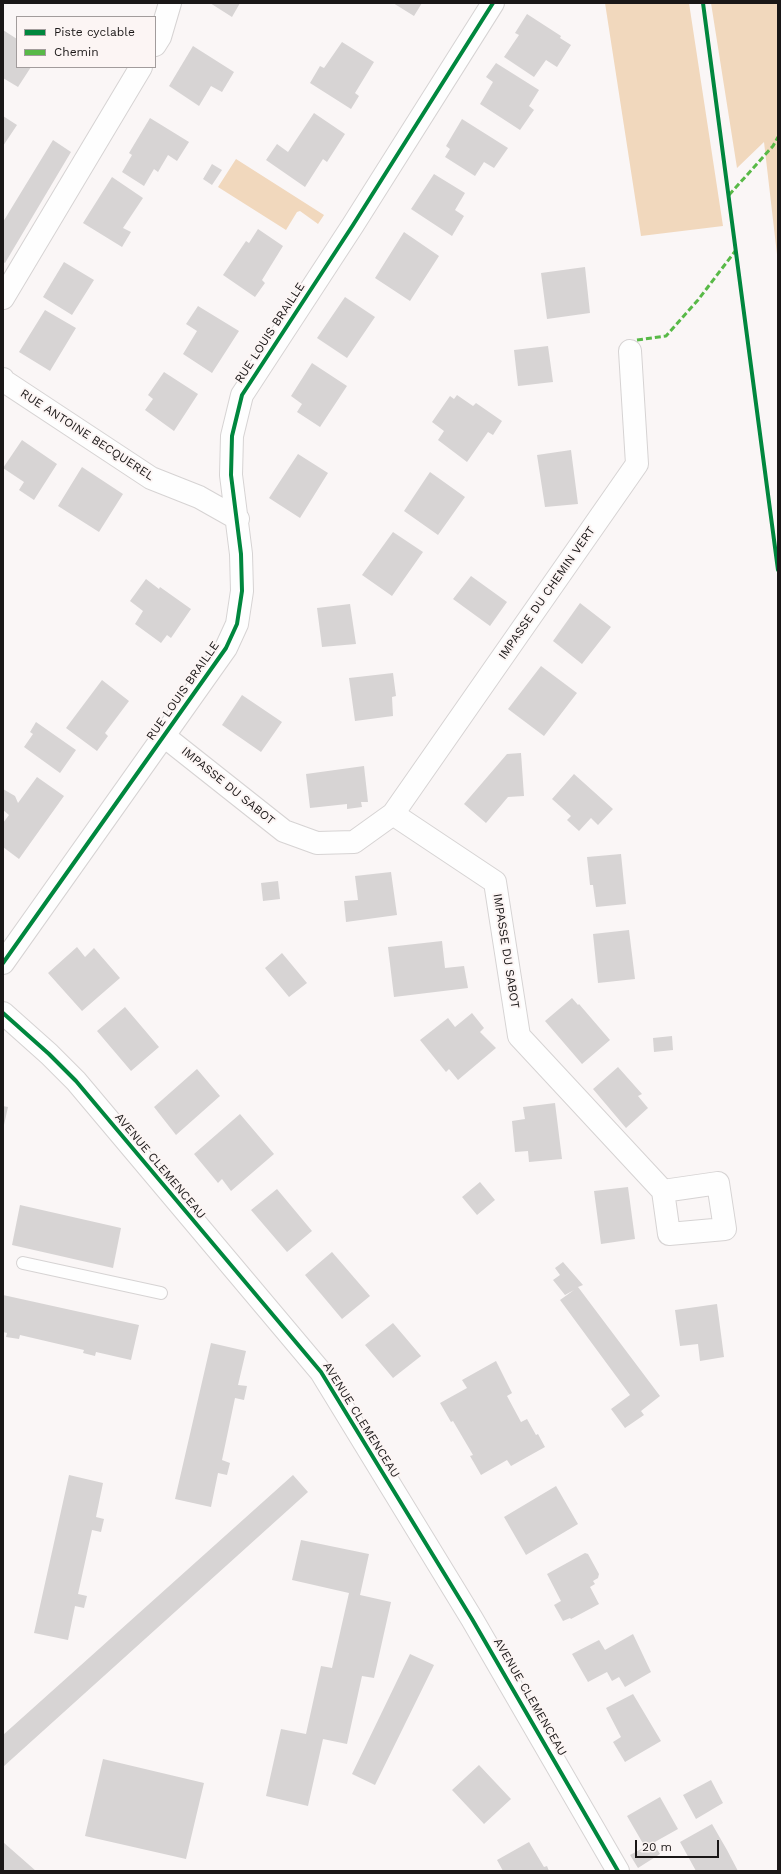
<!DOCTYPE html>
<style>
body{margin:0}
#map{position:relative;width:781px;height:1874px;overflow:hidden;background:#faf6f6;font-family:"Work Sans",sans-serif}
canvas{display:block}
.frame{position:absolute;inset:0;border:4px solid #1a1717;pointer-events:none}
.legend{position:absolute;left:16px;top:16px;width:140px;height:52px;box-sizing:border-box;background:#fcf5f4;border:1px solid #a29c9c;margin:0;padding:5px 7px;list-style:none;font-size:12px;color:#1a1717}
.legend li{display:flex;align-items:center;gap:8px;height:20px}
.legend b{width:20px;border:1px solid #a29c9c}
.scale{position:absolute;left:635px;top:1840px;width:84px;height:18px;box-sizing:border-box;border:2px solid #1a1717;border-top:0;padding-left:5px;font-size:12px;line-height:14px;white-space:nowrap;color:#1a1717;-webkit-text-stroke:3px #fcf5f4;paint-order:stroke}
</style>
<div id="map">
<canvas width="781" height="1874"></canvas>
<div class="frame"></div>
<ul class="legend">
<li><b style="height:5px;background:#00873e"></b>Piste cyclable</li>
<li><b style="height:5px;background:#58b947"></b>Chemin</li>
</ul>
<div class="scale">20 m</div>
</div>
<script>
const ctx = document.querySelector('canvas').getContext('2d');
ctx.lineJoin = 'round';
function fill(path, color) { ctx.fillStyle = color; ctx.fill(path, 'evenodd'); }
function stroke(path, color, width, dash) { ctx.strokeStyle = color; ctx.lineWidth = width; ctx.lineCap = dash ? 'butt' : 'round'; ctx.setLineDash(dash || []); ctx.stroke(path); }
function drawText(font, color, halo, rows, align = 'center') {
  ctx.font = font + ' "Work Sans",sans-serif'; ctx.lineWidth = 4; ctx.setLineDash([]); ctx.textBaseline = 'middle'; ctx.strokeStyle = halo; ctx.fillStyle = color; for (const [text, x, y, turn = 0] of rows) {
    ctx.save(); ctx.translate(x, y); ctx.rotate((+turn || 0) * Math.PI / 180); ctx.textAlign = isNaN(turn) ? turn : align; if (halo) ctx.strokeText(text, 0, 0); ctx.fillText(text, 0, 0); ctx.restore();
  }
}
const green = new Path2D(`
 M605,3H689L723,226L641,236Z
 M711,3H778V263L764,142L737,168Z
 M236,159L324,215L318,224L300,211L297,212L286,230L218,187Z`);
const building = new Path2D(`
 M210,3H240L232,17Z
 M393,3H422L414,16Z
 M527,14L561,36L560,38L571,45L557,67L546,60L534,77L504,57L519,35L515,33Z
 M3,30L17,39V67H31L18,87L3,78Z
 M342,42L374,62L355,93L359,96L351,109L310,83L320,66L324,68Z
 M193,46L234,72L222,92L211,86L199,106L169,86Z
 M496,63L539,90L529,106L534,110L520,130L480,104L493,82L486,77Z
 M314,113L345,134L327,162L323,159L305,187L266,160L277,144L288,152Z
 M3,116L17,125L3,146Z
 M150,118L189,142L177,161L168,155L158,172L154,169L144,186L122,172L132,155L129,153Z
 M462,119L508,148L494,168L484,162L475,176L445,157L450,149L446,146Z
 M53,140L71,152L5,263L3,262V222Z
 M212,164L222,170L212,185L203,179Z
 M434,174L465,193L455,210L464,216L452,236L411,209Z
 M112,177L143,198L123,228L131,232L122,247L83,223Z
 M258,229L283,246L262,280L265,283L255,297L223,275L246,241L249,243Z
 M404,232L439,256L410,301L375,278Z
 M64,262L94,280L72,315L43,297Z
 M585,267L590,313L547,319L541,273Z
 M345,297L375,317L347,358L317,338Z
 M198,306L239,331L212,373L183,354L197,331L186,324Z
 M45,310L76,328L50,371L19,352Z
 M548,346L553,382L518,386L514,350Z
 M312,363L347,386L320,427L297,412L302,404L291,396Z
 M164,372L198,394L174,431L145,410L153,399L148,395Z
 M457,395L473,406L476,403L502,421L493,435L488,432L467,462L438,440L444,431L432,422L450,396L454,399Z
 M22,440L57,464L34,500L19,490L24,482L3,468Z
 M571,450L578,504L545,507L537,455Z
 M298,454L328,473L300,518L269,498Z
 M82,467L123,494L99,532L58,506Z
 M430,472L465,497L438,535L404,511Z
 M393,532L423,552L392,596L362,575Z
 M471,576L507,602L490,626L453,599Z
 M146,579L159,589L160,587L191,609L171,638L167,635L161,643L135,624L143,611L130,601Z
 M580,603L611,627L582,664L553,641Z
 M350,604L356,644L322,647L317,608Z
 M541,666L577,693L544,736L508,709Z
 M393,673L396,696L392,697L393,716L355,721L349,678Z
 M102,680L129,701L105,733L108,736L97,751L66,728Z
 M242,695L282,722L261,752L222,725Z
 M36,722L76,750L60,773L24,747L33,734L30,732Z
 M521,753L524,796L508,797L486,823L464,804L507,754Z
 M364,766L368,802H361L362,807L347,809V804L310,808L306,774Z
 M574,774L613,809L598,825L591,818L579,831L567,820L571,816L552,799Z
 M37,777L64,796L19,859L3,847V823L9,815L3,810V789L15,796L18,803Z
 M621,854L626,904L596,907L593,885H590L587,857Z
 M391,872L397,915L346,922L344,901L358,900L355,876Z
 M278,881L280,899L263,901L261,883Z
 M629,930L635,979L598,983L593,934Z
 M442,941L445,968L464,966L468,988L394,997L388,947Z
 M77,947L85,957L94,948L120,978L82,1011L48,973Z
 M282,953L307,983L289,997L265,968Z
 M572,998L578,1005L579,1004L610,1040L582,1064L545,1021Z
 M125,1007L159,1047L131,1071L97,1031Z
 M472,1013L484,1028L480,1032L496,1048L458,1080L449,1069L446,1072L420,1040L448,1018L455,1027Z
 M672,1036L673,1050L654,1052L653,1038Z
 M618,1067L642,1094L638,1096L648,1108L626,1128L593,1089Z
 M197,1069L220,1096L176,1135L154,1107Z
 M555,1103L562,1159L529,1162L528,1151L515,1152L512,1121L525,1119L523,1107Z
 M3,1106L8,1107L4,1125H3Z
 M240,1114L274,1154L231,1191L222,1179L218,1183L194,1154Z
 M480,1182L495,1200L477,1215L462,1197Z
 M628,1187L635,1239L601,1244L594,1191Z
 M277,1189L312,1231L287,1252L251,1210Z
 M20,1205L121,1228L113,1268L12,1245Z
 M332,1252L370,1296L342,1319L305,1275Z
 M563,1262L583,1285L578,1287L660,1396L641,1411L644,1415L625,1428L611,1409L630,1395L560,1300L574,1290L565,1295L553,1280L560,1275L555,1268Z
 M3,1295L139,1325L131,1360L96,1352L95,1356L83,1353L84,1350L20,1335L19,1339L6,1337L7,1333L3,1332Z
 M717,1304L724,1357L700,1361L698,1344L680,1346L675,1310Z
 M393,1323L421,1356L393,1378L365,1345Z
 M211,1343L246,1351L238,1385L247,1386L244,1400L235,1398L222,1460L230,1463L227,1475L218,1473L211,1507L175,1499Z
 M496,1361L512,1393L507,1396L521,1422L527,1419L536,1435L538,1434L545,1447L511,1466L507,1460L481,1475L470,1456L473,1455L453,1421L451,1422L440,1403L467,1388L462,1380Z
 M69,1475L103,1483L96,1517L104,1519L101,1532L92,1530L78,1594L87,1596L84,1608L75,1606L68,1640L34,1633Z
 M293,1475L308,1492L3,1767V1735Z
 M556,1486L578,1524L526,1555L504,1517Z
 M301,1540L369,1554L360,1595L391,1602L374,1678L362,1676L347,1744L323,1739L308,1806L266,1796L281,1729L306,1734L321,1666L332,1668L349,1593L292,1580Z
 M585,1553L588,1554L599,1574L598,1578L593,1581L595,1584L590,1587L599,1604L571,1619L570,1618L563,1621L554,1605L561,1601L547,1574Z
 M633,1634L651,1672L625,1687L619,1677L612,1681L607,1672L588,1682L572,1654L599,1640L605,1650Z
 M410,1654L434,1665L375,1785L352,1774Z
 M633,1694L661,1741L625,1762L613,1742L621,1737L606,1708Z
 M103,1759L204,1783L186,1859L85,1836Z
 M479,1765L511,1799L484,1824L452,1790Z
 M711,1780L723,1803L696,1819L683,1795Z
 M660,1797L678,1829L653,1843L660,1854L638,1868L630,1855L645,1847L627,1816Z
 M712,1824L727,1850L738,1871H696L680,1842Z
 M3,1842L36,1871H3Z
 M529,1842L544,1867L547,1866L549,1871H503L497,1860Z`);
const service = new Path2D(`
 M23,1263L161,1293`);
const minor = new Path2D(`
 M155,45L160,37L170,3
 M3,298L141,67
 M3,379L4,381L151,478L199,497L238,519
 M164,736L284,831L317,843L354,842L393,814L495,882L519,1036L663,1191L718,1183L725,1229L669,1234L663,1191
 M393,814L637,464L630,351
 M3,963L226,648L237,624L242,591L241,554L231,475L232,436L242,395L353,225L493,3
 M3,1013L49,1054L76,1081L321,1372L472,1619L618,1871`);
const quiet = new Path2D(`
 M729,195L773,146L778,137
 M637,340L666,336L698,300L736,250`);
const cycleway = new Path2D(`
 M703,3L778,570
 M3,963L226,648L237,624L242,591L241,554L231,475L232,436L242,395L353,225L493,3
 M3,1013L49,1054L76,1081L321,1372L472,1619L618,1871`);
const streetNames = [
 ["RUE LOUIS BRAILLE",270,333,-57],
 ["RUE ANTOINE BECQUEREL",87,435,33],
 ["IMPASSE DU CHEMIN VERT",547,593,-55],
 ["RUE LOUIS BRAILLE",183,691,-55],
 ["IMPASSE DU SABOT",228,786,39],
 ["IMPASSE DU SABOT",506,951,81],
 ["AVENUE CLEMENCEAU",160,1166,50],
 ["AVENUE CLEMENCEAU",361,1420,58],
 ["AVENUE CLEMENCEAU",530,1697,60]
];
fill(green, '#f1d8bd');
fill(building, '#d7d4d4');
stroke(service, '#d6d3d3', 14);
stroke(minor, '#d6d3d3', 24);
stroke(service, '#fefefe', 12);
stroke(minor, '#fefefe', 22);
stroke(quiet, '#58b947', 3, [6, 3]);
stroke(cycleway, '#00873e', 4);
drawText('12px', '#1a1717', '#fcf5f4', streetNames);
</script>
